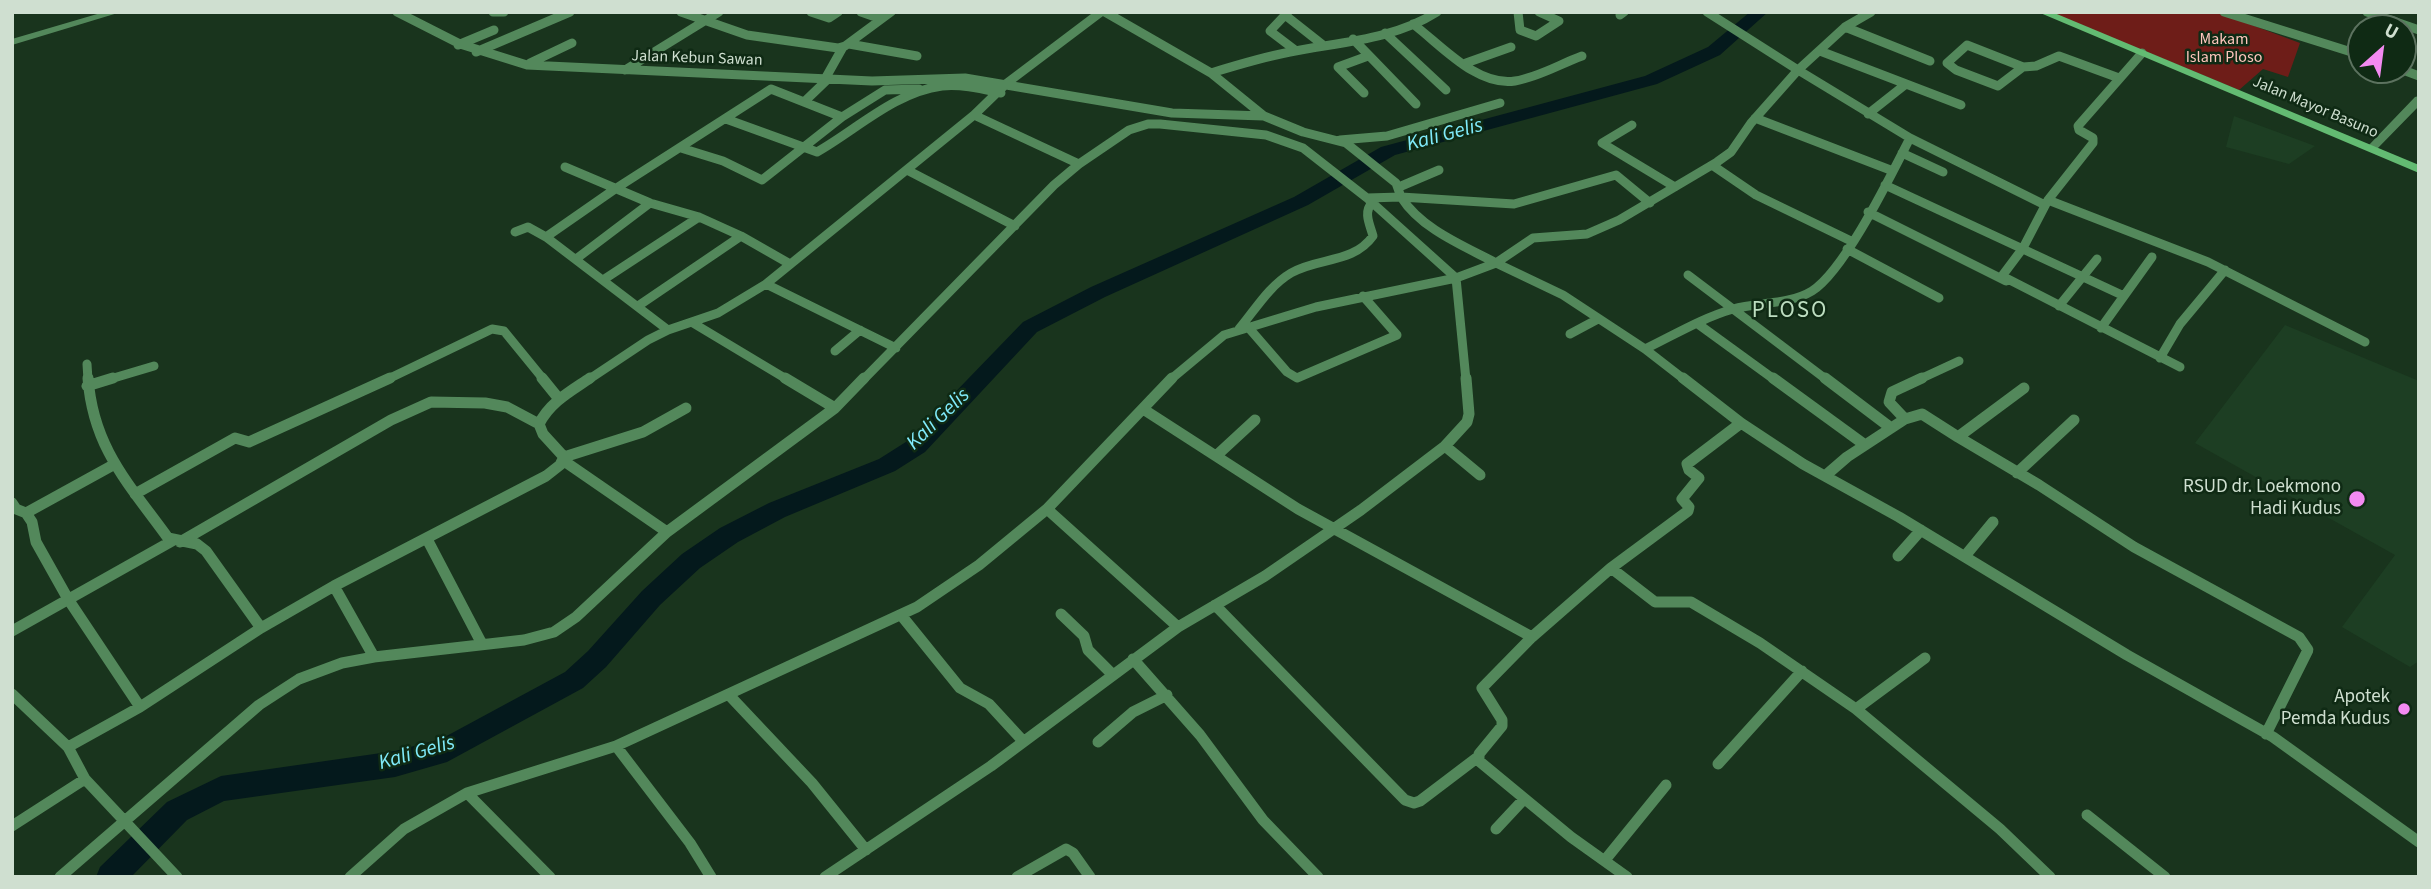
<!DOCTYPE html>
<style>
body{margin:0}
#map{position:relative;width:2431px;height:889px;overflow:hidden;background:#19341d;font-family:"Source Sans 3",sans-serif}
canvas{display:block}
.frame{position:absolute;inset:0;border:14px solid #cfdfd0;pointer-events:none}
.north{position:absolute;left:2347px;top:14px;width:70px;height:70px;box-sizing:border-box;background:#0f2a14;border:2px solid #5c725f;border-radius:50%;rotate:28deg;font-size:19px;font-weight:700;line-height:28px;text-align:center;color:#cfdfd0}
.north::after{content:'';display:block;margin:auto;width:24px;height:32px;background:#f38af1;clip-path:polygon(50% 0,100% 100%,50% 72%,0 100%)}
</style>
<div id="map">
<canvas width="2431" height="889"></canvas>
<div class="frame"></div>
<div class="north">U</div>
</div>
<script>
const ctx = document.querySelector('canvas').getContext('2d');
ctx.lineJoin = 'round';
function fill(path, color) { ctx.fillStyle = color; ctx.fill(path, 'evenodd'); }
function stroke(path, color, width, dash) { ctx.strokeStyle = color; ctx.lineWidth = width; ctx.lineCap = dash ? 'butt' : 'round'; ctx.setLineDash(dash || []); ctx.stroke(path); }
function drawText(font, color, halo, rows, align = 'center') {
  ctx.font = font + ' "Source Sans 3",sans-serif'; ctx.lineWidth = 5; ctx.setLineDash([]); ctx.textBaseline = 'middle'; ctx.strokeStyle = halo; ctx.fillStyle = color; for (const [text, x, y, turn = 0] of rows) {
    ctx.save(); ctx.translate(x, y); ctx.rotate((+turn || 0) * Math.PI / 180); ctx.textAlign = isNaN(turn) ? turn : align; if (halo) ctx.strokeText(text, 0, 0); ctx.fillText(text, 0, 0); ctx.restore();
  }
}
const built = new Path2D(`
 M2234,116L2315,146L2289,164L2226,147Z
 M2285,325L2419,381V661L2410,667L2342,627L2395,555L2195,443Z`);
const green = new Path2D(`
 M2049,12H2217L2300,43L2288,77L2263,69L2239,90Z`);
const river = new Path2D(`
 M1750,12H1768L1720,55L1657,84L1395,155L1308,205L1105,297L1037,332L925,452L895,471L785,517L738,542L700,568L660,605L606,667L583,688L447,762L395,777L224,801L187,820L131,877H96L100,867L167,802L221,776L395,751L441,739L565,672L588,651L642,591L682,554L720,528L769,503L879,459L909,440L1023,322L1091,287L1294,197L1381,147L1645,76L1708,47Z`);
const minorFar1 = new Path2D(`
 M397,12L460,44L527,65L872,81L965,78L1172,113L1264,116
 M493,12H504
 M681,12L747,35L838,48L845,46L891,12
 M811,12L829,18L838,12
 M861,12L881,19
 M1105,12L1211,73L1264,116L1303,132L1346,143L1396,183L1401,197L1514,204L1616,175L1650,203
 M1288,12L1270,31L1295,50
 M1518,12L1520,30L1536,36L1559,21L1539,12
 M1707,12L1798,70L1845,27L1871,12
 M2224,12L2361,55
 M2367,12L2419,30
 M1285,15L1323,45
 M1620,15L1624,12
 M1413,24C1441,45 1477,87 1515,81C1539,77 1560,64 1582,56
 M1845,27L1930,61
 M1385,33L1446,90
 M1353,39L1416,104
 M849,44L917,56
 M458,45L494,30
 M1967,45L2023,67L1998,86L1956,70L1947,63Z
 M1820,51L1961,105
 M476,52L570,12
 M2142,53L2078,126L2079,130L2093,138V143L2048,200L2023,248L2002,276L2180,367
 M530,63L572,43
 M1466,63L1511,47
 M2023,67L2036,66L2059,56L2119,78
 M625,70L719,12
 M2403,70L2419,76
 M1211,73C1237,65 1263,57 1290,52C1340,42 1393,40 1437,12
 M825,79L843,47
 M1007,83L1101,12
 M1364,93L1338,67L1368,56
 M804,102L828,79
 M1868,114L1906,84
 M974,115L1079,164
 M842,117L885,90L919,89
 M1755,118L1893,171
 M726,119L817,152C856,130 895,92 942,86C962,84 982,89 1001,93
 M1632,125L1602,143L1675,187
 M1910,138L2045,205
 M1340,140L1387,136L1500,103
 M1902,153L1943,172
 M1712,165L1756,195L1851,241
 M565,167L650,203L699,217L741,236L790,264
 M907,170L1015,226
 M1885,185L2124,296
 M1399,187L1439,170
 M1367,198L1456,278L1466,380
 M2048,200L2208,262L2365,342
 M1868,212L2006,281
 M515,232L528,227L546,237L668,330
 M546,237L615,189L771,89L842,117L762,180L723,161L681,148
 M1847,249L1939,298
 M576,259L650,203
 M1688,275L1827,380
 M603,280L699,217
 M766,284L896,348
 M638,306L741,236
 M2059,306L2097,259
 M693,323L788,380
 M1698,324L1775,380
 M1248,327L1287,372L1297,378L1397,335L1363,296
 M2101,328L2152,257
 M1239,329C1255,310 1269,286 1291,273C1318,257 1353,264 1373,236C1370,225 1363,212 1372,203
 M1570,334L1598,319
 M835,351L860,330
 M2160,358L2180,324L2225,270
 M87,364L88,380
 M107,380L154,366
 M386,380L492,329L504,331L544,380
 M588,380L648,340L668,330L718,313L766,284L974,115L1007,83
 M863,380L1054,185L1079,164L1129,130L1148,124H1160L1266,135L1303,148L1367,198L1401,197C1421,229 1464,246 1496,263L1533,238L1587,234L1619,220L1717,162L1731,152L1751,123L1798,70L1910,138C1891,175 1845,270 1812,291C1789,305 1758,302 1733,309C1702,318 1674,335 1645,349
 M1170,380L1224,335L1316,307L1456,278L1496,263L1563,295L1645,349L1685,380
 M1918,380L1959,361`);
const minor = new Path2D(`
 M88,378C93,448 129,484 168,538L197,544L206,551L261,628
 M542,378L559,399
 M785,378L835,408
 M1683,378L1741,423L1803,464L1899,517L2127,655L2273,737L2419,842
 M1773,378L1865,445
 M1825,378L1891,428
 M87,386L113,378
 M1143,409L1298,509L1532,637L1482,688L1502,720V726L1479,754V761L1571,837L1627,877
 M1905,419L1922,414L1958,437L2024,388
 M1958,437L2039,485L2134,547L2299,637L2308,650L2266,734
 M1445,446L1480,475
 M1216,456L1255,420
 M564,457L643,432L686,408
 M564,461L667,532
 M2017,473L2074,420
 M1825,476L1847,457L1905,419L1889,402L1892,392L1922,378
 M135,494L235,438L249,442L390,378
 M12,503L16,509L26,513L32,522L36,542L68,599L140,707
 M1047,509L1178,627
 M26,513L115,464
 M427,539L482,644
 M180,542L391,420L431,402L485,403L507,407L539,424
 M1898,556L1921,530
 M1965,556L1993,522
 M1611,568L1688,511L1689,507L1682,499L1699,478L1689,470L1687,464L1741,423
 M334,586L374,657
 M1215,605L1405,800L1414,803L1420,801L1478,757
 M1061,614L1084,636L1088,650L1112,674
 M901,615L960,688L989,704L1023,741
 M12,631L172,541
 M1532,637L1611,568L1655,602H1691L1760,643L1856,709L2000,829L2050,877
 M1133,659L1200,735L1263,820L1318,877
 M12,694L68,747L85,779L177,877
 M729,695L812,783L866,850
 M1856,709L1925,658
 M1098,742L1133,712L1167,695
 M616,746L690,843L711,877
 M68,747L140,707L261,628L334,586L546,476L560,465L564,457L543,434L539,424C550,402 571,391 590,378
 M1718,764L1802,671
 M467,793L550,877
 M2087,815L2165,877
 M12,826L85,779
 M1496,829L1524,799
 M1605,860L1666,785
 M60,877L259,705L299,679L342,663L374,657L524,640L554,632L576,617L667,532L835,408L864,378
 M350,877L404,829L467,793L616,746L917,607L979,565L1047,509L1172,378
 M825,877L991,766L1178,627L1265,576L1361,510L1445,446L1467,422L1469,414L1466,378
 M1017,877L1066,849L1073,853L1090,877`);
const tertiary = new Path2D(`
 M104,12H121L12,45V39Z
 M2419,96V106L2376,150H2368V146L2415,97Z`);
const secondary = new Path2D(`
 M2038,12H2052L2419,165V173Z`);
const markers = [
 [2357,499,9,"#f38af1"],
 [2404,709,7,"#f38af1"]
];
const farParknames = [
 ["Makam",2224,40],
 ["Islam Ploso",2224,58]
];
const farStreetnames = [
 ["Jalan Kebun Sawan",697,59,2],
 ["Jalan Mayor Basuno",2315,108,23]
];
const poiNames = [
 ["RSUD dr. Loekmono",2341,488],
 ["Hadi Kudus",2341,510],
 ["Apotek",2390,698],
 ["Pemda Kudus",2390,720]
];
const waterNames = [
 ["Kali Gelis",1445,136,-15],
 ["Kali Gelis",939,420,-44],
 ["Kali Gelis",417,754,-16]
];
const quarterNames = [
 ["PLOSO",1790,312]
];
fill(built, '#1d3e23');
fill(green, '#6e1d18');
fill(river, '#04191c');
stroke(minorFar1, '#53885b', 9);
stroke(minor, '#53885b', 11);
fill(tertiary, '#53885b');
fill(secondary, '#63bb72');
for (const [x, y, r, color] of markers) { const dot = new Path2D(); dot.arc(x, y, r, 0, 2 * Math.PI); ctx.fillStyle = color; ctx.fill(dot); stroke(dot, '#0f2a14', 2.5); }
drawText('16px', '#fec5bc', '#0f2a14', farParknames);
drawText('16px', '#cfdfd0', '#0f2a14', farStreetnames);
drawText('19px', '#cfdfd0', '#0f2a14', poiNames, 'right');
drawText('italic 21px', '#80ebfb', '#0f2a14', waterNames);
ctx.letterSpacing = '2px';
drawText('23px', '#bdddc0', '#0f2a14', quarterNames);
ctx.letterSpacing = '0px';
</script>
